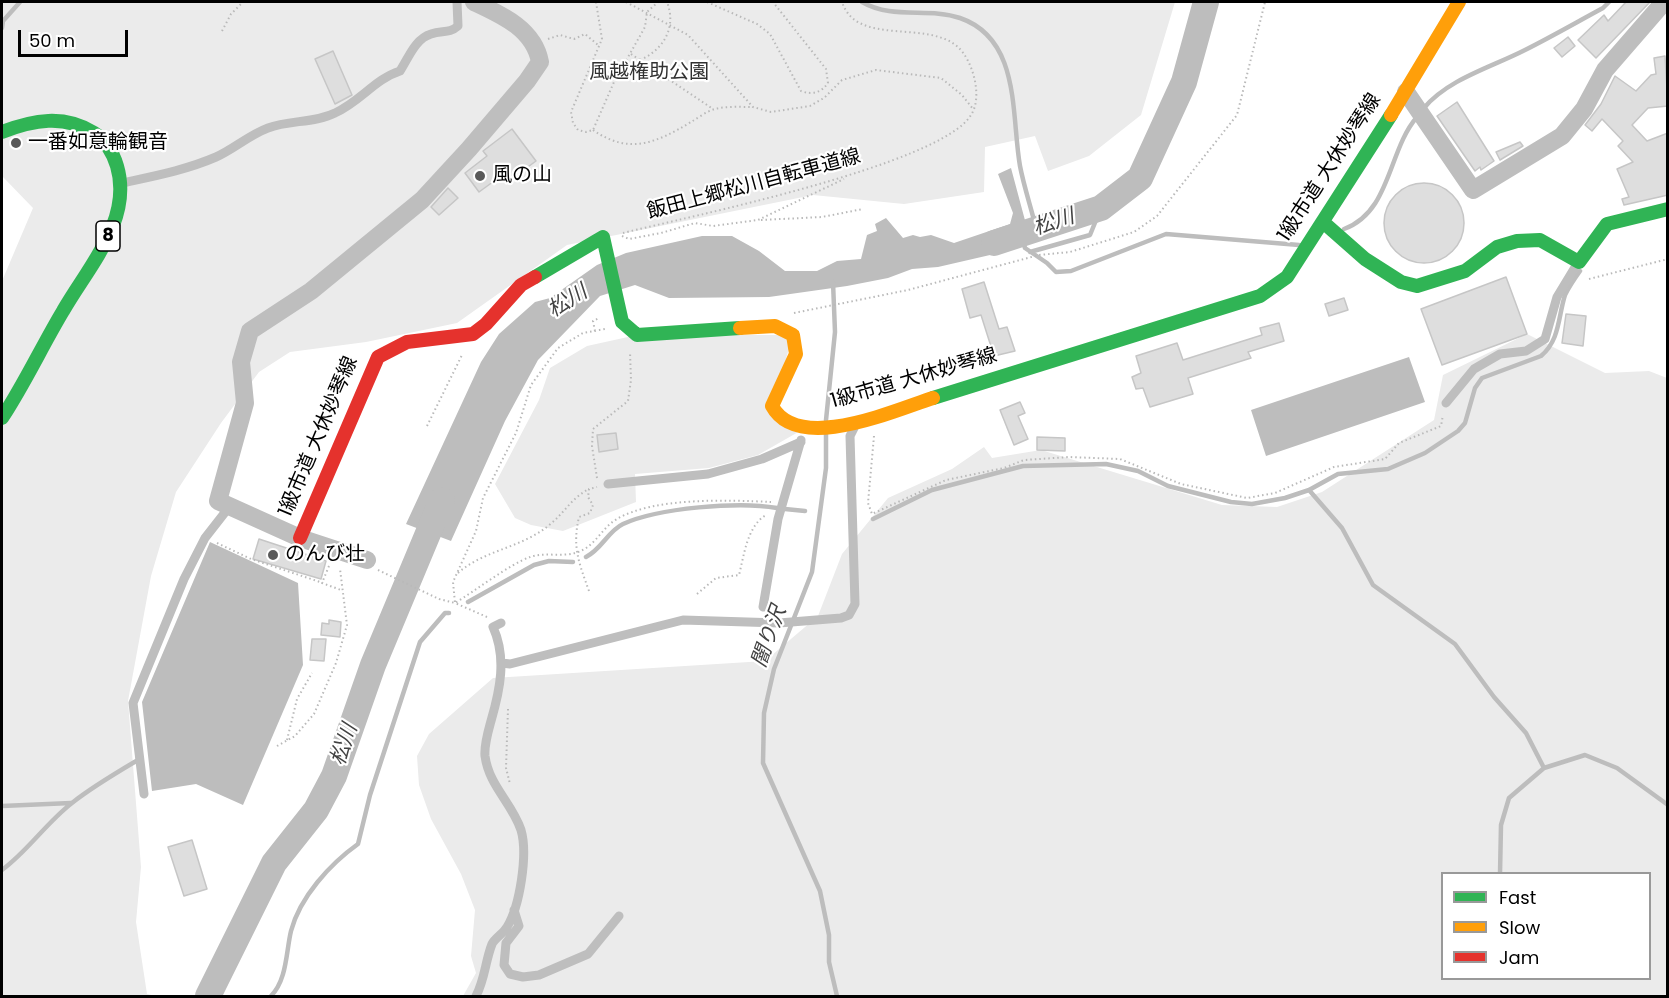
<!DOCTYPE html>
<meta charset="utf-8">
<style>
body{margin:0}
#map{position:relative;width:1669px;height:998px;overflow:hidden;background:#fff;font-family:Poppins,sans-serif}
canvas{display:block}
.frame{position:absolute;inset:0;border:3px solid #000;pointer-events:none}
.legend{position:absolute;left:1441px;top:872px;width:210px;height:108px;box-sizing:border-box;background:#fff;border:2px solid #999;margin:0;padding:8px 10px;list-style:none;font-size:18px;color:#000}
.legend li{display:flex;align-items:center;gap:12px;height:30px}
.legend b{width:30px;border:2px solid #999}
.scale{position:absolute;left:18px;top:30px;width:110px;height:27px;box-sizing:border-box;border:3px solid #000;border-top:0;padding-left:8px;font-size:18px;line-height:21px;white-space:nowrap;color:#000;-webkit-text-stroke:4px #fff;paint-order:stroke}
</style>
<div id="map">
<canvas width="1669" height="998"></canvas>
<div class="frame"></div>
<ul class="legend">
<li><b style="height:8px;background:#30b455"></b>Fast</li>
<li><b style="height:8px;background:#ff9f0a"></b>Slow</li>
<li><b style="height:8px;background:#e5322d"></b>Jam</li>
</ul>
<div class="scale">50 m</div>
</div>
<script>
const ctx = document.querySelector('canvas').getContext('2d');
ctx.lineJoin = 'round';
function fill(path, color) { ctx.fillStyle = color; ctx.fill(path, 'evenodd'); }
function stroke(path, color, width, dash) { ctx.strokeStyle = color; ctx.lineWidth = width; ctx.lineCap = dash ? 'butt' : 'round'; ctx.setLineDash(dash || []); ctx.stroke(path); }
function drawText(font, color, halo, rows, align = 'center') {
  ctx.font = font + ' Poppins,"Noto Sans JP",sans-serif'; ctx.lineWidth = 4.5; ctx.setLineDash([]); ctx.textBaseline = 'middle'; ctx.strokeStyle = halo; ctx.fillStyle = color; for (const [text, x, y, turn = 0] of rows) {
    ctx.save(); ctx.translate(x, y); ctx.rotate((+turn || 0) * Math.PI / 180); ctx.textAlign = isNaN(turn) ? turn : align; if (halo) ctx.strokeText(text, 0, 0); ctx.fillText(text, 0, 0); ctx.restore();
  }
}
const green = new Path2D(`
 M2,2H1175L1141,115L1089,156L1048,171L1035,136L985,147L984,192L904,204L813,195L567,245L457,323L366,342L290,352L259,372L221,423L176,492L151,576L128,701L141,867L136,922L147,994L156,996H2V281L33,208L2,176Z
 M1527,334L1605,373L1649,371L1667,378V996H463L476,973L471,956L475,910L461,874L431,819L419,785L417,756L429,734L493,678L765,661L818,616L842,554L888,498L952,469L984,447L992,458L1041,450L1222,505L1277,507L1322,492L1434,420L1443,375ZM1442,874H1650V978H1442Z
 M637,335H793L772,406L807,427L758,455L709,468L635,474L636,502L563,531L531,525L515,518L495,484L539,400L550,368L587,346Z`);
const water = new Path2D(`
 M1011,168L1030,239L1003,252L938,267L912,269L888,278L847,286L769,297L669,298L635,285L600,296L538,360L505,421L451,541L406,524L481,362L499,334L535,302L550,298L597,265L626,253L702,236H732L759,251L785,271H817L837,261L861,259L867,235L877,231L875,224L886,218L903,238L913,235L920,237L931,235L954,243L1010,224L1013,213L998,174Z
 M1409,357L1425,402L1266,456L1251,410Z
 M210,542L298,583L303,665L243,805L196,784L152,791L142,702Z`);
const stream = new Path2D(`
 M862,2C893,20 928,7 960,18C1021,39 1011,115 1020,166C1024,187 1031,207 1036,228
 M2,28L3,21L20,2
 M1424,108C1448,79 1492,67 1525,50C1551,37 1577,22 1603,8L1609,2
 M1344,229C1391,212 1388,150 1417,117
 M1022,238L1025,248L1047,263L1056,272L1071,271L1166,234L1299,245
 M1030,252L1090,235L1101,208
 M826,420L835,332L833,282
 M826,434V468L812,572L774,669L764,713L763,763L820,891L829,935V962L837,996
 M1309,490L1342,528L1373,585L1455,644L1494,697L1526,733L1544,768
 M785,509L805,511
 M873,519L932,490L1023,466L1106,464L1138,471L1168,486L1231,502L1252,504L1285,498L1309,490L1338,474L1388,469L1425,453L1458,431L1465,423L1475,388L1482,378L1541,356C1560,340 1558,317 1565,295C1569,287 1575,278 1580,271
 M586,557C602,549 608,531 623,524C658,508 739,501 777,508
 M468,602L534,565L549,561L573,562
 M2,806L71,803
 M2,870C28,851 46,823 72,803C92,787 116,773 138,760
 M1500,874L1501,825L1509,798L1544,768L1585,755L1617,768L1668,805
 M271,996C287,980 286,952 291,931C300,897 330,864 358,844L370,795L420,642L445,613H449`);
const river = new Path2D(`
 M994,243L1101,208L1140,178L1184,82L1206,2
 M208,996L274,863L316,810L334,776L373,665L442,500`);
const building = new Path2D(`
 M1626,2H1650L1596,58L1578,40L1604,15L1608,21Z
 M1568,37L1575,46L1562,57L1554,48Z
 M333,51L352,95L335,104L315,59Z
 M1665,56L1668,106L1648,108L1632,125L1647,141L1668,133V195L1624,205L1622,199L1629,197L1617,169L1633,162L1618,146L1623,141L1602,119L1592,131L1585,125L1601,104L1615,76L1636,91L1651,75L1656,74L1654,58Z
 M1457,102L1494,161L1481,170L1480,167L1475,171L1437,116Z
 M512,129L536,161L506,183L501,176L479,192L465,173L487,156L483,151Z
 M1520,142L1523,146L1500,160L1496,152Z
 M1384 223a40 40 0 1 1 80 0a40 40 0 1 1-80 0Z
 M448,188L458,198L439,215L431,207Z
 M1506,277L1527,334L1442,365L1421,309Z
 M984,282L999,329L1007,327L1015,351L994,356L981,315L970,318L962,289Z
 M1344,298L1348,310L1329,316L1325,304Z
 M1566,314L1586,316L1583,346L1562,343Z
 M1279,323L1284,341L1248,352L1251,358L1188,378L1193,394L1150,407L1143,388L1136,389L1132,377L1141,373L1136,356L1177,343L1183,360L1262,335L1260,328Z
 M1020,402L1025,413L1018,416L1028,439L1014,445L1000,410Z
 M616,433L618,449L599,452L597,435Z
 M1037,437L1065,438V451L1037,450Z
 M259,539L326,561L321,579L253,559Z
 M329,620L341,622L340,637L321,635L322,623L329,624Z
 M312,639H326L324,661L310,660Z
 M192,840L207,889L184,896L168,847Z`);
const path = new Path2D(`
 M596,2L602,39L571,112L573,123L578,130L586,132L593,130L614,82L645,27L647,12L658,2
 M626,2L688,35L753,107L771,112L810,106L824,98L842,80L876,70L941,78L962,95L973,109
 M707,2L757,24L770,34L801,91C812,95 821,93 828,83L826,69L773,2
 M222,31L231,14L243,2
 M548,39L560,35L574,39L585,34L598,45
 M631,54L713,109
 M640,60C663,50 677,28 667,2
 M593,130C629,155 656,143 691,122C698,118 707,111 715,109C727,106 740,107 752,107
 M761,220L822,217L863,209
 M623,233C687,217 941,165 971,115C983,97 973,61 958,47C926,19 857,47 842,2
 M622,236L629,239L661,233L695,223L713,226L758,220L844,179
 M1589,279L1668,259
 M794,313L908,290L1039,255L1070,252L1134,232L1157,216L1237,115L1265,2
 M595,331L593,321L599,318
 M427,426L462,355
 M874,436L868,503L872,514L946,480L1004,468L1024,460L1069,457L1120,459L1181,484L1247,498L1275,493L1334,467L1385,459L1399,443L1441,426L1443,415
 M597,478L592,446L593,429L628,401L631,380L630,352
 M217,543L251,559L323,583
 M329,566L322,583L341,590
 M378,570L439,599L455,603C475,591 510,564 530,557C543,552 561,557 575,553C595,548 601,528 617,519C654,497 729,500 771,502
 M458,573C484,550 521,548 548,526C564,514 571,498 589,489
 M589,591C579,563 572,547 579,517L590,513L593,505L588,497L589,489L597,487
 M697,594L716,578L739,575C744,556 747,526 766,515
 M487,617L455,603L453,582L476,531L483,498L516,433L531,385L558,348L583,333L605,329
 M508,709L506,768L510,784
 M287,740L297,699L312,673
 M277,746L295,736L314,714L336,663L347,625L340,569`);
const lane = new Path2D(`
 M122,183C154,176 186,170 216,157C234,149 249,135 268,128C289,120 315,123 335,113C360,102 375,79 400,71C409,57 415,39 431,34C442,30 449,34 458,26L457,2
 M1446,403L1474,369L1500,354L1526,351L1545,339L1557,297L1577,264
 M608,484L708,474L762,459L801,442
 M763,607L778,519L801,440
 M502,663L510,664L683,620L779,623L841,618L849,615L855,604L850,436L854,428
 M144,794L133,703L184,579L205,538L230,506
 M514,910L519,926L506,943L504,965L510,974L523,977L539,975L588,954L619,916
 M476,996C485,979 485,962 492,944C495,938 503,934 507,927C520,906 528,854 521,830C512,803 489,786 485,756C484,745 488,732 491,721C500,690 507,658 493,627L501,623`);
const street = new Path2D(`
 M1406,92L1473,190L1562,136L1584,109L1605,70L1664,2
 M367,560L300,538L218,501L245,403L241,362L250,331L311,291L422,200L469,149L527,81L540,62C534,29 502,15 474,2`);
const fast = new Path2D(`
 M2,132C33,120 64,114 94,133C105,140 113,153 117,166C133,220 88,267 63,311C42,346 25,383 2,418
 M1323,222L1365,259L1401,282L1417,286L1465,271L1497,247L1517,241L1540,240L1579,262L1607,224L1668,209
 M535,277L603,237L622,322L637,335L740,328
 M933,398L1260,296L1287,277L1391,115`);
const slow = new Path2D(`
 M1391,115L1459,2
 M740,328L775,326L793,335L796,354L772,406C798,454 895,410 933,398`);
const jam = new Path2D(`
 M300,538L378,357L407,342L473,334L486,324L521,285L535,277`);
const markers = [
 [16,143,6,"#595959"],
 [480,176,6,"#595959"],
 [273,555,6,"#595959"]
];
const shields = [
 [108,236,24]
];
const shieldNames = [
 ["8",108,236]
];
const parkNames = [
 ["風越権助公園",649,73]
];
const poiNames = [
 ["一番如意輪観音",28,143],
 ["風の山",492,176],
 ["のんび壮",285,555]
];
const streetNames = [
 ["1級市道 大休妙琴線",1330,168,-57],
 ["飯田上郷松川自転車道線",754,185,-15],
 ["1級市道 大休妙琴線",914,379,-16],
 ["1級市道 大休妙琴線",319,437,-67]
];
const waterNames = [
 ["松川",1054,223,-18],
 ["松川",568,302,-32],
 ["闇り沢",770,637,-70],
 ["松川",345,745,-71]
];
fill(green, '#ebebeb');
fill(water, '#bdbdbd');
stroke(stream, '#bdbdbd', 4.5);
stroke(river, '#bdbdbd', 26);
fill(building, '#dedede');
stroke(building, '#c6c6c6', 1.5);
stroke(path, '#b9b9b9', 2, [1.5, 3]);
stroke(lane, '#bebebe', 9);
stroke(street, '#bebebe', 18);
stroke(fast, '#30b455', 14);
stroke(slow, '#ff9f0a', 14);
stroke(jam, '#e5322d', 14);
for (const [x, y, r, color] of markers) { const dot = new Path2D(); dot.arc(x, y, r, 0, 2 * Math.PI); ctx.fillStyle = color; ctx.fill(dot); stroke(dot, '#fff', 2); }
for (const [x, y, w] of shields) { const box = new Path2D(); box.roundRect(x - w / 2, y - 15, w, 30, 4.5); ctx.fillStyle = '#fff'; ctx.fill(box); stroke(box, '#000', 1.5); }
drawText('bold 18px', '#000', null, shieldNames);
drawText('20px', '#313131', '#fff', parkNames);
drawText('20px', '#000', '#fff', poiNames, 'left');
drawText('20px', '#000', '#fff', streetNames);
drawText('italic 21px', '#424242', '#fff', waterNames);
</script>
